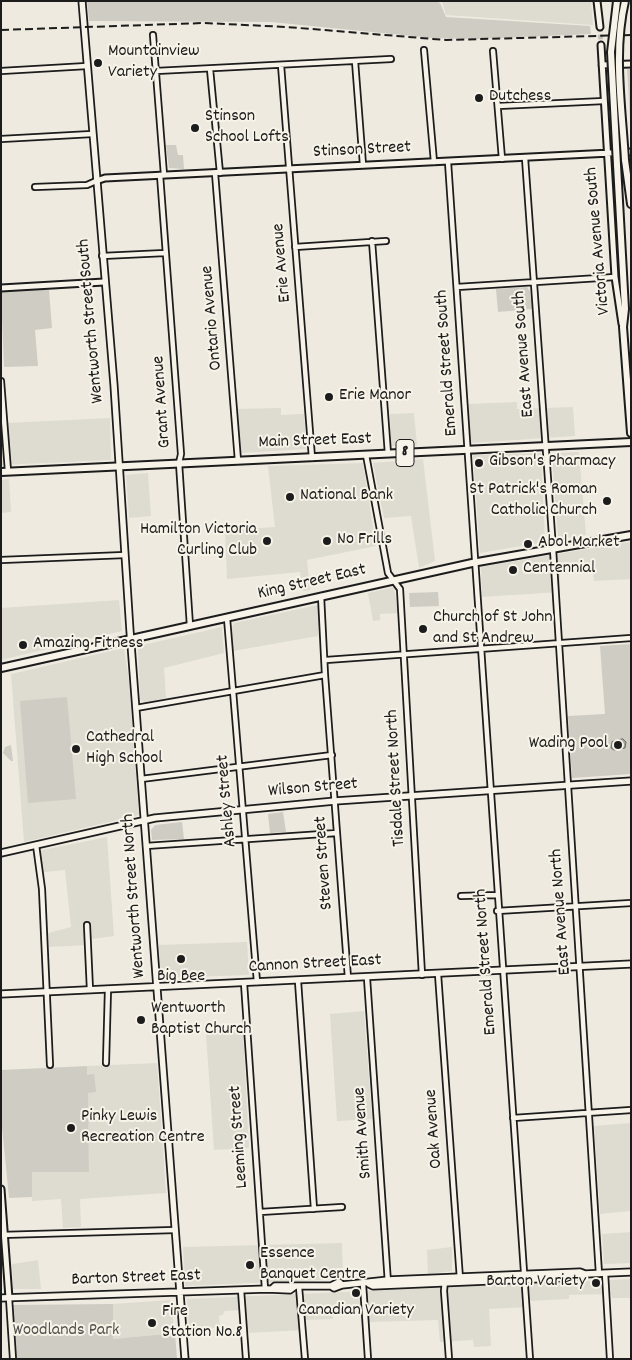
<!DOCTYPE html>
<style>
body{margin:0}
#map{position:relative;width:632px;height:1360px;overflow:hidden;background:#eeeae0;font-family:Dekko,sans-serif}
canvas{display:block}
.frame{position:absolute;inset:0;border:2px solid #1c1c1c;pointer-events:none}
</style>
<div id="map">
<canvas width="632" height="1360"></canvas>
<div class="frame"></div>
</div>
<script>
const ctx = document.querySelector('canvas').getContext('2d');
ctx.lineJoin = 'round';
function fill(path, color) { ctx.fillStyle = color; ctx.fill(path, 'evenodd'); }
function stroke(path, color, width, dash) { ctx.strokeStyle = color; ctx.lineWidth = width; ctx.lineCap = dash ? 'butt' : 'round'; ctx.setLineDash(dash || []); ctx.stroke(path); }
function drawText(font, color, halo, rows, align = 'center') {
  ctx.font = font + ' Dekko,sans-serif'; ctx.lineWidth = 4; ctx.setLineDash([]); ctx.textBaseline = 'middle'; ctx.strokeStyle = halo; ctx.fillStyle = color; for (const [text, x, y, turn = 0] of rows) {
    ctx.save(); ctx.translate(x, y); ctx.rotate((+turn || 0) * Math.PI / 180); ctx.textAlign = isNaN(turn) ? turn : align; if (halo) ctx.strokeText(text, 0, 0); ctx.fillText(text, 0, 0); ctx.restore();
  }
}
const built = new Path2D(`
 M591,1L593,25L446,15L442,2Z
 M517,402V409L573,407L575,436L471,443L468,404Z
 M281,408V415L304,414L306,449L241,453L236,409Z
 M414,413L417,445L391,446L390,414Z
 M110,418L111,460L1,465V429L6,428V423Z
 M579,452L586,535L561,539L558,537L552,456L554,453Z
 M541,453L545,542L480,553L473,455Z
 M423,459L435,561L419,568L411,516L384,518L373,463Z
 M363,463L376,546L307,560L310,590L303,591L300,572L227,579L225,530L275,527L268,466Z
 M148,473L151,516L129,518L126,475Z
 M9,479L11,512L1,513V480Z
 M629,542L631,545V579L594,581L593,572L560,574V592L482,597L481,567Z
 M394,587L398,613L380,614V620L373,621L368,593Z
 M119,600L122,631L1,660V608Z
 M318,605V636L233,651L232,628L234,623Z
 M222,627L224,653L164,668L166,698L145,702L140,700L138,646Z
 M124,648L129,681L139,815L24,842L11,674Z
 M107,837L114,936L91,939L90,945L49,947L48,933L71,927L65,870L36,873L33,852Z
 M247,942L249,975L161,978L159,945Z
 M364,1011L372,1119L337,1121L330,1014Z
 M243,1031L249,1148L214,1150L206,1034Z
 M157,1063L166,1193L80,1199L81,1227L63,1228L61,1199L32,1201L31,1172L89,1171L87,1066Z
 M630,1123L631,1211L600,1214L594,1126Z
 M631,1232V1263L604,1264L602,1234Z
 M342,1243L343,1279L185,1286L183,1247Z
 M452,1247V1271L428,1274L427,1250Z
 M38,1260L41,1289H13L12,1264Z
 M631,1279V1298H612L611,1294L569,1295V1299L529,1301V1307L489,1309L491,1346L474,1347L473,1340L440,1342L438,1320L369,1322L367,1313L333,1316V1319L305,1320V1330L246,1333L245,1310L224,1311L223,1315L219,1316L220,1327L189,1330L187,1299Z
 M170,1300L175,1333L113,1339V1304Z`);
const green = new Path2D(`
 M87,1H435L440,3L446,17L590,26L591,34L477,39L432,38L271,22L89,21Z
 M627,69H631V137Z
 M166,145H176L178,155H183L184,169L169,168Z
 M527,287L530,291L532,309L498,312L496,289Z
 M28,289L49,290L52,328L35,330L38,366L4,367L1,291Z
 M438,592L439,606L410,607L409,593Z
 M631,644V774L572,778L568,716L605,714L600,646Z
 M67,697L76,799L28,803L20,701Z
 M11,745L13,761H11L3,753L5,747Z
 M283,812L286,832L270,833L268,814Z
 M182,822L184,839L152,840L151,830L155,825Z
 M87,1066V1075L94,1074L96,1092L88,1093L89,1172H32V1197L9,1198L1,1116V1070Z
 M113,1304V1339L175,1333L177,1359H16L12,1305Z`);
const water = new Path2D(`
 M623,739L626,742L625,748L614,750L611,748L612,742Z`);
const tertiaryTunnel = new Path2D(`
 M600,27L601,45`);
const minor = new Path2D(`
 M153,35L164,175
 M424,50L434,162
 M493,51L502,159
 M355,61L363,165
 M281,65L312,458
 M210,69L220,173
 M1,71L87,66
 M156,71L391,59
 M498,106L604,101
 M1,139L92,134
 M525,158L553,549L599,1274
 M448,162C477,561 500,960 530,1359
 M215,173L238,461
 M160,175L181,454L179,463L190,626
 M35,187L87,185L96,181
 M372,241L388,454
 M295,247L386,241
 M102,256L165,253
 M457,287L615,277
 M1,381L8,471
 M366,455L388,573L400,589L422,975
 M1,560L125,555
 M321,596L325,675L348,978
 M227,618L257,982
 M326,660L631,638
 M136,708L325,675
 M141,779L332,755
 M36,845L42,889L50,1065
 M146,846L337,833
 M461,896L496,895
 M497,911L631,903
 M87,925L90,990
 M438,974L460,1279
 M367,978L388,1283
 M298,981L314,1209
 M244,983L265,1289
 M106,1063L108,989
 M513,1118L631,1110
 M260,1212L342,1207
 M1,1235L175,1230
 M605,1273L610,1359
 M445,1280L444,1291L449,1359
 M363,1284L368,1359
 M299,1287L305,1359
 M241,1290L246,1359
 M9,1298L13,1359`);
const tertiary = new Path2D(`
 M597,1L600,27
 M601,45L615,277L622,324
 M602,65L631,64
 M96,181L105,178L631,152
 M1,288L104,282
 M1,1189L9,1298`);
const secondary = new Path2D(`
 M82,1L114,385L130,631L185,1359
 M1,853L155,818L335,801L631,781
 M1,994L631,964
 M369,1284L373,1286L580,1277L585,1274L631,1272
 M331,1286L339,1282L342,1285L388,1280L580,1272L585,1274
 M272,1289L275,1286H331L334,1288L342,1285
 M1,1298L267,1289L290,1290L294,1287`);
const primary = new Path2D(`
 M625,160L631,204
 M617,165L625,309L623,327L631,433
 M1,472L631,442
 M1,668L472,563L631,535`);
const rail = new Path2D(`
 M1,30L204,23L287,27L446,40L631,35`);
const primaryBridge = new Path2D(`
 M617,1L611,52L617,165
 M625,1C613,52 622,108 625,160`);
const markers = [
 [98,63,5,"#1c1c1c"],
 [479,98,5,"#1c1c1c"],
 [195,128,5,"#1c1c1c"],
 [329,397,5,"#1c1c1c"],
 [479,463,5,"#1c1c1c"],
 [290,497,5,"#1c1c1c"],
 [607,501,5,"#1c1c1c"],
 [267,541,5,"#1c1c1c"],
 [327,541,5,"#1c1c1c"],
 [528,544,5,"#1c1c1c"],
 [513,570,5,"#1c1c1c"],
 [423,629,5,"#1c1c1c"],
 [23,645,5,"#1c1c1c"],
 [618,745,5,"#1c1c1c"],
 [76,749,5,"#1c1c1c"],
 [181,959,5,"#1c1c1c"],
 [141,1020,5,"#1c1c1c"],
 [71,1128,5,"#1c1c1c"],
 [250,1265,5,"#1c1c1c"],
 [596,1283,5,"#1c1c1c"],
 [356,1293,5,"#1c1c1c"],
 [152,1323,5,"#1c1c1c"]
];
const shields = [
 [405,453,18]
];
const shieldNames = [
 ["8",405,453]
];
const poiNames = [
 ["Mountainview",108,53],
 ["Variety",108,74],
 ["Dutchess",489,98],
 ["Stinson",205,118],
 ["School Lofts",205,139],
 ["Erie Manor",339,397],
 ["Gibson's Pharmacy",489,463],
 ["St Patrick's Roman",597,491,"right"],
 ["Catholic Church",597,512,"right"],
 ["National Bank",300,497],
 ["Hamilton Victoria",257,531,"right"],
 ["Curling Club",257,552,"right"],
 ["No Frills",337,541],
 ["Abol Market",538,544],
 ["Centennial",523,570],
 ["Church of St John",433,619],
 ["and St Andrew",433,640],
 ["Amazing Fitness",33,645],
 ["Cathedral",86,739],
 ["High School",86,760],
 ["Wading Pool",608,745,"right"],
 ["Big Bee",181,978,"center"],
 ["Wentworth",151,1010],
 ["Baptist Church",151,1031],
 ["Pinky Lewis",81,1118],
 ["Recreation Centre",81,1139],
 ["Essence",260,1255],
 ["Banquet Centre",260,1276],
 ["Barton Variety",586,1283,"right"],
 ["Canadian Variety",356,1312,"center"],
 ["Fire",162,1313],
 ["Station No.8",162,1334]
];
const streetNames = [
 ["Stinson Street",362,151,-3],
 ["Victoria Avenue South",599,241,-95],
 ["Erie Avenue",283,263,-95],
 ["Ontario Avenue",213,318,-95],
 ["Wentworth Street South",92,321,-95],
 ["East Avenue South",525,354,-94],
 ["Emerald Street South",448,363,-94],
 ["Grant Avenue",163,402,-94],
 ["Main Street East",315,442,-2],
 ["King Street East",312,583,-13],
 ["Tisdale Street North",397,778,-93],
 ["Wilson Street",313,789,-5],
 ["Ashley Street",228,801,-95],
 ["Steven Street",325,863,-94],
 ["Wentworth Street North",135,896,-94],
 ["East Avenue North",562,912,-94],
 ["Emerald Street North",487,962,-94],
 ["Cannon Street East",315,965,-3],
 ["Oak Avenue",435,1129,-94],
 ["Smith Avenue",364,1133,-94],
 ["Leeming Street",240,1137,-94],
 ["Barton Street East",136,1279,-2]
];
const parkNames = [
 ["Woodlands Park",66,1332]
];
fill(built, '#dedbd1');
fill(green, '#cfccc3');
fill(water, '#a6a39d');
stroke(water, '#6f6d69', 1);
stroke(tertiaryTunnel, '#c4c1b9', 5, [5, 2.5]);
stroke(minor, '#1c1c1c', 8);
stroke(tertiary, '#1c1c1c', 9);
stroke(secondary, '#1c1c1c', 9);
stroke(primary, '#1c1c1c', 10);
stroke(minor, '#f7f3e8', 4.5);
stroke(tertiary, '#f7f3e8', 5);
stroke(secondary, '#f7f3e8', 5.5);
stroke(primary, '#f7f3e8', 6);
stroke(rail, '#1c1c1c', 2, [8, 4]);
stroke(primaryBridge, '#1c1c1c', 10, []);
stroke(primaryBridge, '#f7f3e8', 6);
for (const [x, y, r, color] of markers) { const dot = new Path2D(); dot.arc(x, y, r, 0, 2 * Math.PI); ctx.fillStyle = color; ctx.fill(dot); stroke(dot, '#f7f3e8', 2); }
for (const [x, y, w] of shields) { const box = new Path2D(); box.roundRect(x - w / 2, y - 13.5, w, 27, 4); ctx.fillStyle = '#f7f3e8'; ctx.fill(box); stroke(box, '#1c1c1c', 1); }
drawText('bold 16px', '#1c1c1c', null, shieldNames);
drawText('18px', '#1c1c1c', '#f7f3e8', poiNames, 'left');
drawText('18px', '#1c1c1c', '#f7f3e8', streetNames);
drawText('18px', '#52514e', '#f7f3e8', parkNames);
</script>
